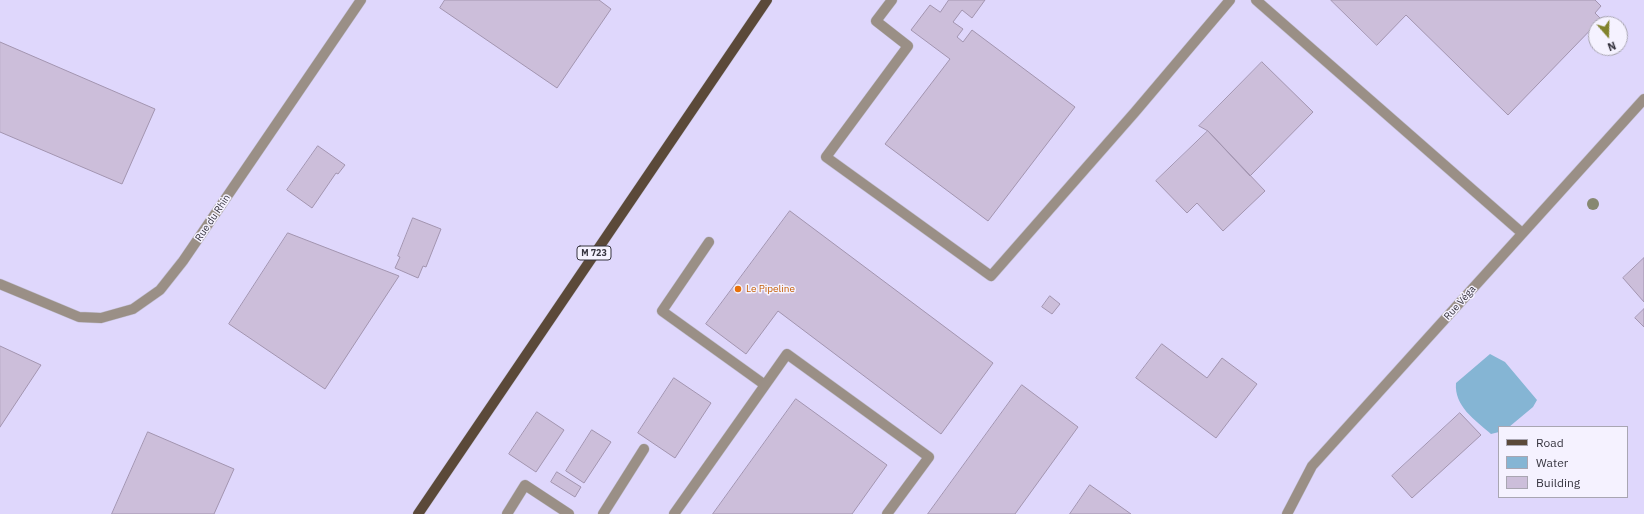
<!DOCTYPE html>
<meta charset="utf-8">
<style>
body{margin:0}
#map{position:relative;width:1644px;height:514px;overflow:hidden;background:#e8e3fb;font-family:"IBM Plex Sans",sans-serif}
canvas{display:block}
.legend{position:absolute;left:1498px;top:426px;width:130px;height:72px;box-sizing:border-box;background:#f5f2ff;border:1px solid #a9a6b2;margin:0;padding:5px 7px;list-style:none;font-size:12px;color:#36343f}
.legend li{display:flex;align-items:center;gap:8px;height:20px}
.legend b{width:20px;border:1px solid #a9a6b2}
.north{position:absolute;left:1588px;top:16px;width:40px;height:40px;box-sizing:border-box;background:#f5f2ff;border:1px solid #a9a6b2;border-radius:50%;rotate:160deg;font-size:11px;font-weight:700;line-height:16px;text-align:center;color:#36343f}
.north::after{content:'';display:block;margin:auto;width:14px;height:18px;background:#81822c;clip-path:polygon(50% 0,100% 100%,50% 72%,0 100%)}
</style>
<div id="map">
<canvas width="1644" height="514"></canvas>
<ul class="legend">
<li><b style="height:5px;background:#5b4939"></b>Road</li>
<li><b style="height:11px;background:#85b5d4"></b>Water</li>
<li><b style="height:11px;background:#ccbeda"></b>Building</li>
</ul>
<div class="north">N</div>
</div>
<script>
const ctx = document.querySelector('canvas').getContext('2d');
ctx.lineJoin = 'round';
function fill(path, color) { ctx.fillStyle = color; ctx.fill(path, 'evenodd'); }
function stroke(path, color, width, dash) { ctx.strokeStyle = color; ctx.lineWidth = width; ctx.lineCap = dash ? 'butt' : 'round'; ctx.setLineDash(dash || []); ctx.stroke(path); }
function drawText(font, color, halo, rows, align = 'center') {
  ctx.font = font + ' "IBM Plex Sans",sans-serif'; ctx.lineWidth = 3; ctx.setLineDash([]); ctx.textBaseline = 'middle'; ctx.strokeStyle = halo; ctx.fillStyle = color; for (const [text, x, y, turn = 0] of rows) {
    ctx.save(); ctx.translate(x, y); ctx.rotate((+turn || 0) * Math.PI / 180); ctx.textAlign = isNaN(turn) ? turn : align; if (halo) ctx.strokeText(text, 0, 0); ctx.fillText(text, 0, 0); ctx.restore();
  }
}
const built = new Path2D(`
 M0,0H1644V514H0ZM1596,24H1620V48H1596ZM1499,427H1627V497H1499Z`);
const water = new Path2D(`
 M1490,354L1505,362L1537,400L1533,407L1509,427H1499V432L1491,434C1475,420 1454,406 1456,383Z`);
const building = new Path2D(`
 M445,0H599L611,9L557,88L440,8Z
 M949,0H985L972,18L962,10L953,22L963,29L957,37L963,42L972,30L1075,107L988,221L885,144L950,59L911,30L930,5L940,12Z
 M1331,0H1595L1601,6L1595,13L1601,19L1508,115L1406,15L1377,45Z
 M0,42L155,109L122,184L0,132Z
 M1262,62L1313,112L1250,176L1208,131L1199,126Z
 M1208,131L1265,191L1223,231L1197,203L1187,213L1156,181Z
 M318,146L345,165L338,174L336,173L312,208L287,190Z
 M790,211L993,363L941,434L778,311L746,354L706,324Z
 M413,218L441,229L426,267L423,266L418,278L395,268L400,257L398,256Z
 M288,233L399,276L325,389L229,324Z
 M1644,258V302L1623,278Z
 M1050,296L1060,304L1052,314L1042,307Z
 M1644,309V327L1635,318Z
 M1162,344L1207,378L1222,358L1257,384L1216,438L1136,378Z
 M0,346L41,365L0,427Z
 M674,378L711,403L675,458L638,433Z
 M1022,385L1078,427L1015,514H928Z
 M796,399L887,465L852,514H713Z
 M537,412L564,430L536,472L509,454Z
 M1460,413L1481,435L1412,498L1392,476Z
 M592,430L611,442L584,483L566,471Z
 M148,432L234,469L214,514H112Z
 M557,472L581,487L575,497L551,482Z
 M1090,485L1131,514H1070Z`);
const minor = new Path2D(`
 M892,0L876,21L908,46L826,157L991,276L1135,112L1230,0
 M1256,0L1522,233
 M709,242L662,311L765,385
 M0,284L79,317L101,318L133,309L160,290L183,261L361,0
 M507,514L525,485L569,514
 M603,514L644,449
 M674,514L787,354L929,457L887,514
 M1287,514L1312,466L1644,99`);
const major = new Path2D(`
 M418,514L767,0`);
const trees = [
 [1593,204]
];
const markers = [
 [738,289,4,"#e8710a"]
];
const shields = [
 [594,253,34]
];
const shieldNames = [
 ["M 723",594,253]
];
const streetNames = [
 ["Rue du Rhin",213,218,-56],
 ["Rue Véga",1460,303,-48]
];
const foodNames = [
 ["Le Pipeline",746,289]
];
fill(built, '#dfd7fc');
fill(water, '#85b5d4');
fill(building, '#ccbeda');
stroke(building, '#a395b0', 1);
stroke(minor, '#c4c0d5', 11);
stroke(major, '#c4c0d5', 11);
stroke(minor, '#9a8f86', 10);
stroke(major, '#5b4939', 10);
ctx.fillStyle = '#878871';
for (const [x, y] of trees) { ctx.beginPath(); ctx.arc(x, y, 6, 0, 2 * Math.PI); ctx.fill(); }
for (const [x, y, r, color] of markers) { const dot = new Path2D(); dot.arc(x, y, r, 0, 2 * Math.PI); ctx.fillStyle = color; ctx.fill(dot); stroke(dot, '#f5f2ff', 1.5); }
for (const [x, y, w] of shields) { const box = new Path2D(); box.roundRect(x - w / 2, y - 7, w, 14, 3); ctx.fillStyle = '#f5f2ff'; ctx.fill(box); stroke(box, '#36343f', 1); }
drawText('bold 9px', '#36343f', null, shieldNames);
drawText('10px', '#36343f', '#f5f2ff', streetNames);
drawText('10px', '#c56008', '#f5f2ff', foodNames, 'left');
</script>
